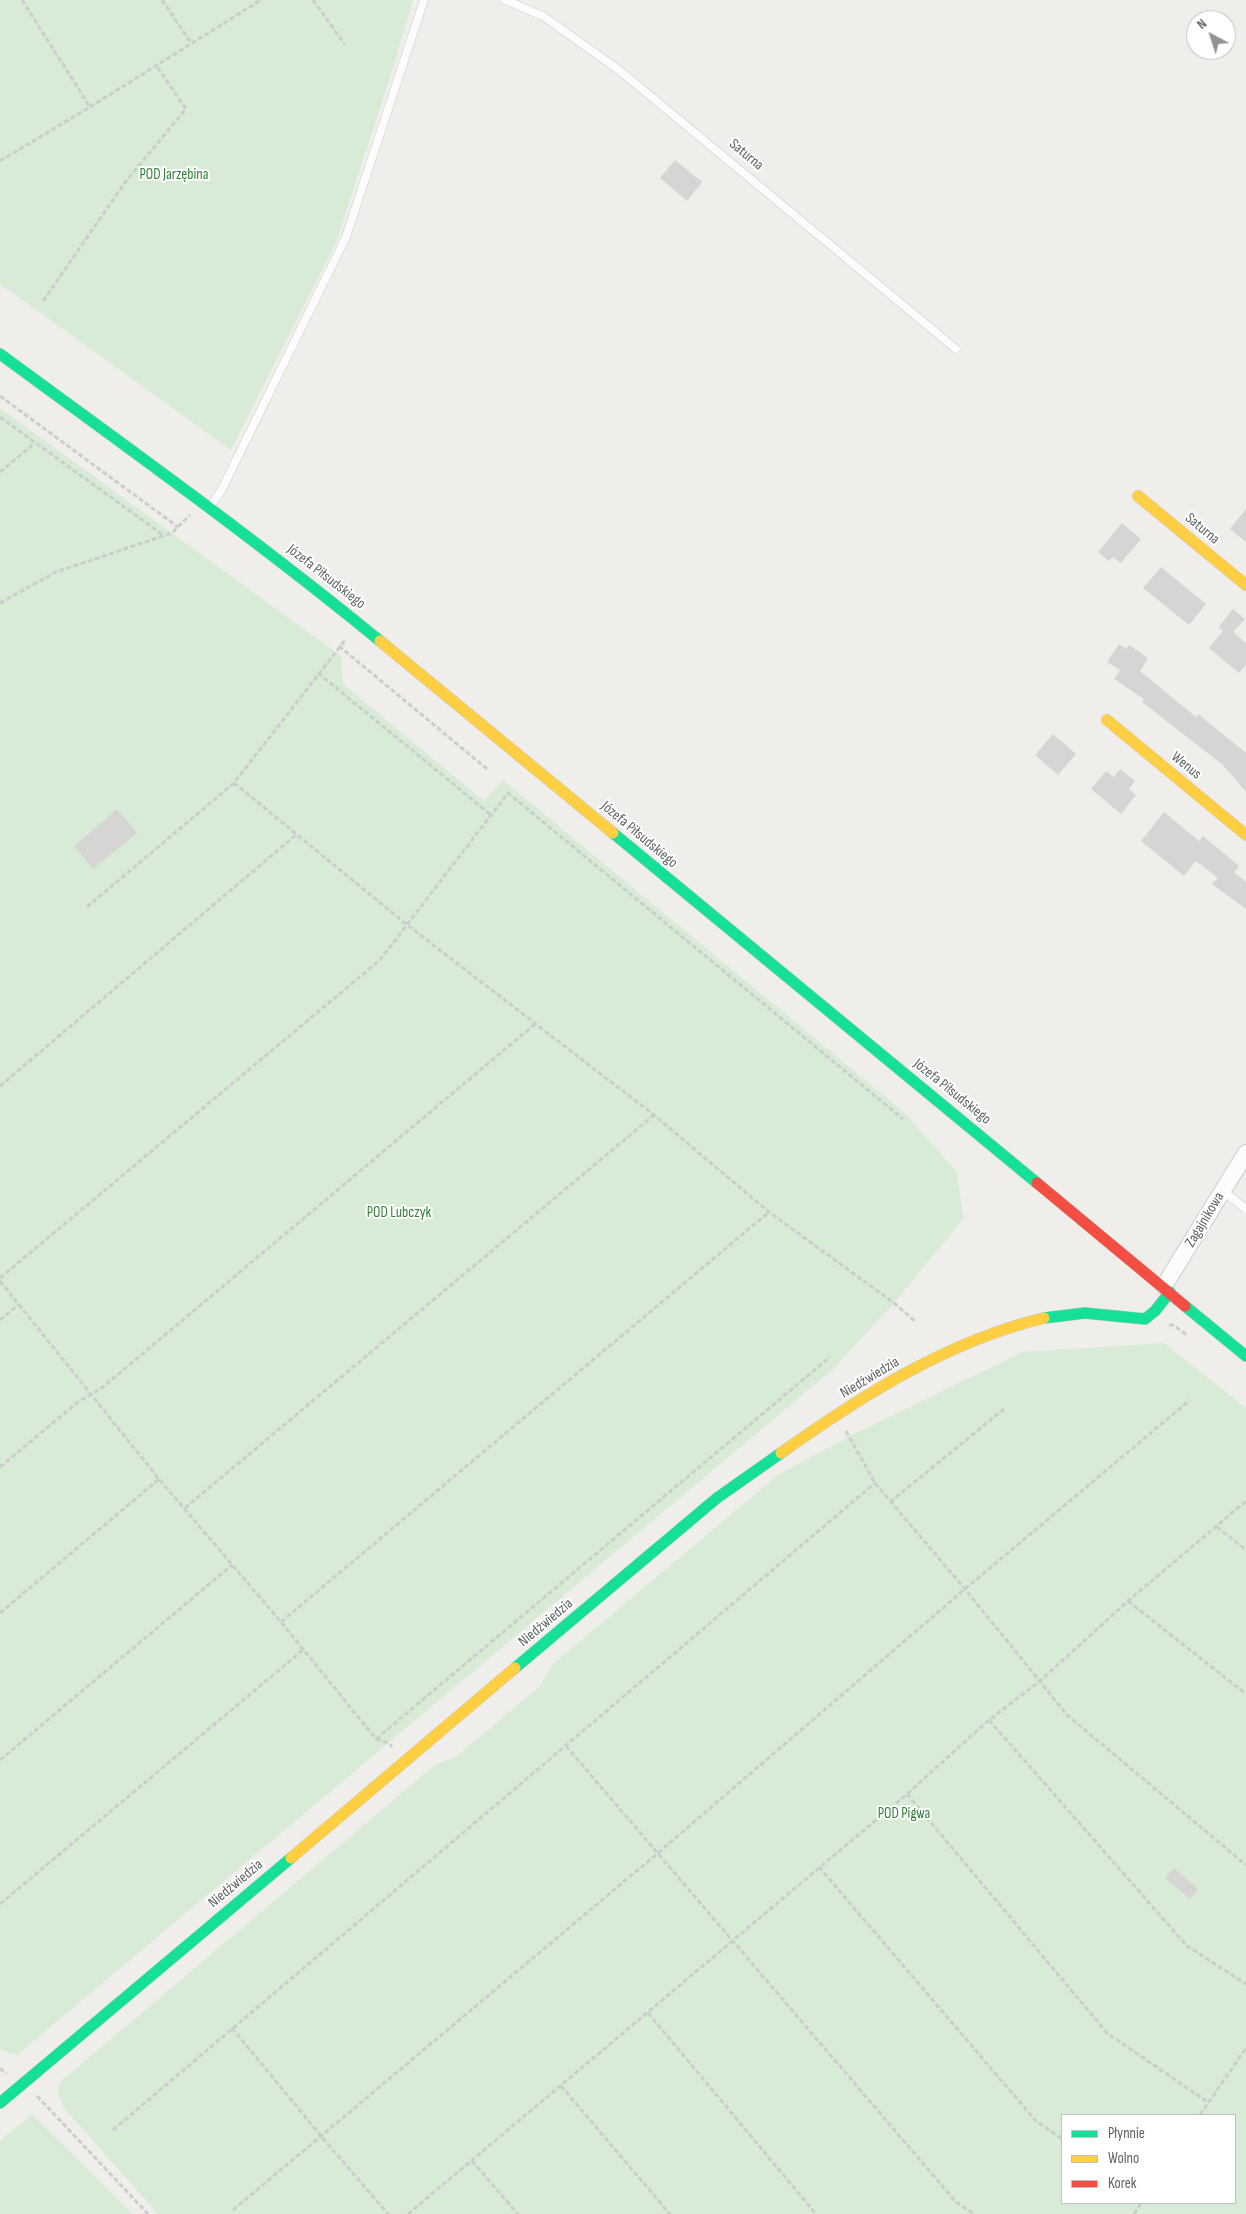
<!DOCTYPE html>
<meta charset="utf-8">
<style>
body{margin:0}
#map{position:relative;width:1246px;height:2214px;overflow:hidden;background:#efeeea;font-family:"Sofia Sans Condensed",sans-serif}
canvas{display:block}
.legend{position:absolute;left:1061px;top:2114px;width:175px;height:90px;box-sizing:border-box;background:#fff;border:1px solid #bfc1c3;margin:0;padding:6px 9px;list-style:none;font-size:15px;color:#5f6368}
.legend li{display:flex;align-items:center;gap:10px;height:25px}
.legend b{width:25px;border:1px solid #bfc1c3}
.north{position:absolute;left:1186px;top:10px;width:50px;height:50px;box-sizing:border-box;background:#fff;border:1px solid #bfc1c3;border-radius:50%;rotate:320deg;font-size:14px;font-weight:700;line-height:20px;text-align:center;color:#5f6368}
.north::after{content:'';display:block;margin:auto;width:18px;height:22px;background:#919496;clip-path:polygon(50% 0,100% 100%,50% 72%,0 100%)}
</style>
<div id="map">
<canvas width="1246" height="2214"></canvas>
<ul class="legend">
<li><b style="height:6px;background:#16e098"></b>Płynnie</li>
<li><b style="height:6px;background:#ffcf43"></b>Wolno</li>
<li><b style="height:6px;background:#f24e42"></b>Korek</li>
</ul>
<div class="north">N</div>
</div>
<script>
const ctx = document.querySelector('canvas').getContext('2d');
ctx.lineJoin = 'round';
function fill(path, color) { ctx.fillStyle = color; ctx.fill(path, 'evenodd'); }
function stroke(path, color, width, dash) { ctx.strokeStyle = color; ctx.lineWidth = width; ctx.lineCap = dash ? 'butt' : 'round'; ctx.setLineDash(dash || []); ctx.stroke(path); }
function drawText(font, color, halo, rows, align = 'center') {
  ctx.font = font + ' "Sofia Sans Condensed",sans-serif'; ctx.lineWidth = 4; ctx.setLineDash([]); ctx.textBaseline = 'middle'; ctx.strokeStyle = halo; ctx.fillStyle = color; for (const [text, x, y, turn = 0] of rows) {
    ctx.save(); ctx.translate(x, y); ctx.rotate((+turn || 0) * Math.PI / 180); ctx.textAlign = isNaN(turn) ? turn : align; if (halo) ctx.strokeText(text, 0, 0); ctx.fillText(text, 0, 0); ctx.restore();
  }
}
const green = new Path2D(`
 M0,0H413L393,68L337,240L231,450L0,284Z
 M0,408L341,656L343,684L484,801L503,780L905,1113L956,1171L964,1218L894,1303L832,1370L17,2055L0,2050Z
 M1164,1343L1246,1408V2214H158L63,2107L58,2094L60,2082L435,1765L457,1756L541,1685L553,1664L778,1475L850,1436L1023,1352ZM1062,2115H1235V2203H1062Z
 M32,2114L133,2214H0V2141Z`);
const building = new Path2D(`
 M675,160L702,182L687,201L660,178Z
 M1246,509V542L1230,529Z
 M1122,523L1141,539L1121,563L1113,557L1109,561L1098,552Z
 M1161,567L1206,604L1189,625L1143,588Z
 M1233,609L1245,619L1233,632L1246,643V665L1239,673L1209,648L1223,631L1219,627Z
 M1119,644L1126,649L1129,645L1148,658L1140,671L1196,717L1198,714L1246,753V792L1223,765L1142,702L1144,699L1114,679L1120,670L1107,662Z
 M1053,734L1076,754L1058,775L1035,755Z
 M1120,769L1135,781L1129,789L1136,795L1121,814L1091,789L1106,771L1114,777Z
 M117,809L137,833L93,869L74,846Z
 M1164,812L1199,841L1203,836L1239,866L1234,872L1246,882V909L1212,884L1218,878L1196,861L1184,876L1141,841Z
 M1174,1868L1198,1889L1190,1899L1165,1878Z`);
const path = new Path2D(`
 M22,0L90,107
 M162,0L191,43
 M313,0L345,45
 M0,161L90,107L261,0
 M43,301L126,181L186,109L156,65
 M0,396L178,527
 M0,417L163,535
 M0,472L35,443
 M0,603L56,572L172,533L190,515
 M339,646L487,769
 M318,673L491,815
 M234,783L406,924L654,1115L769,1212L894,1303L916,1322
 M87,907L234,783L346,639
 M0,1086L297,834
 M0,1278L380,960L508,793L903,1119
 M0,1281L159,1479L281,1622L376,1739L389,1743L392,1747
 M0,1320L18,1305
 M1169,1325H1173L1187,1335
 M846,1431L875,1483L965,1589L1067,1715L1246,1865
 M0,1467L78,1402L103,1387L535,1024
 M890,1502L1004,1409
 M185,1508L654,1115
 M1217,1527L1246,1550
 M1128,1601L1246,1694
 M0,1613L159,1479
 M281,1622L769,1212
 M989,1720L1187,1946L1246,1984
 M376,1739L830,1357
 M566,1746L956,2202L974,2214
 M0,1760L232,1565
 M907,1794L1107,2033L1209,2103
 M819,1867L1036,2121L1062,2139
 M0,1904L303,1650
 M648,2013L816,2214
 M232,2028L321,2136L388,2214
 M0,2068L6,2074
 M561,2086L670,2214
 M37,2096L148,2214
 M1200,2115L1246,2048
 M113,2130L875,1483
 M472,2161L518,2214
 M233,2210L658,1853L965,1589L1190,1400
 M408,2214L907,1794L989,1720L1040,1681L1128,1601L1246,1501
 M1134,2214L1141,2203`);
const lane = new Path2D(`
 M505,0L543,16L619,70L956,349
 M211,505L221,491L346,237L424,0
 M1223,1191L1246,1209`);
const street = new Path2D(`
 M1164,1286L1246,1153`);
const fast = new Path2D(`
 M0,354C128,448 257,540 380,641
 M613,833L1037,1183
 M1185,1306L1246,1356
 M1044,1318L1085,1313L1145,1319L1155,1311L1170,1292
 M515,1668L717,1498L781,1453
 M0,2103L291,1858`);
const slow = new Path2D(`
 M1138,496L1246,585
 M380,641L613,833
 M1107,720L1246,835
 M781,1453C861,1396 948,1341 1044,1318
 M291,1858L515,1668`);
const jam = new Path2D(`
 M1037,1183L1185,1306`);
const streetNames = [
 ["Saturna",746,155,40],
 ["Saturna",1202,529,40],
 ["Józefa Piłsudskiego",326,577,38],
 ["Wenus",1186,766,39],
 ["Józefa Piłsudskiego",639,835,40],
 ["Józefa Piłsudskiego",952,1092,39],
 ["Zagajnikowa",1205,1220,-59],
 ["Niedźwiedzia",870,1378,-31],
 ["Niedźwiedzia",546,1623,-40],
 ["Niedźwiedzia",236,1884,-40]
];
const parkNames = [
 ["POD Jarzębina",174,175],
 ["POD Lubczyk",399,1213],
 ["POD Pigwa",904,1814]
];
fill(green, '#d8ebd6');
fill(building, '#d6d5d3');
stroke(lane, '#cbcccc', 9);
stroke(street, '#cbcccc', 18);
stroke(fast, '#cacacb', 12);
stroke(slow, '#cacacb', 12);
stroke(jam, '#cacacb', 12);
stroke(path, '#cacfcc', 3, [5, 2.5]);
stroke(lane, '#fdfcfc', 8);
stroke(street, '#fdfcfc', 16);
stroke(fast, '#16e098', 11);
stroke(slow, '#ffcf43', 11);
stroke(jam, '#f24e42', 11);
drawText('15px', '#5f6368', '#fff', streetNames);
drawText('15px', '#348238', '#fff', parkNames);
</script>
